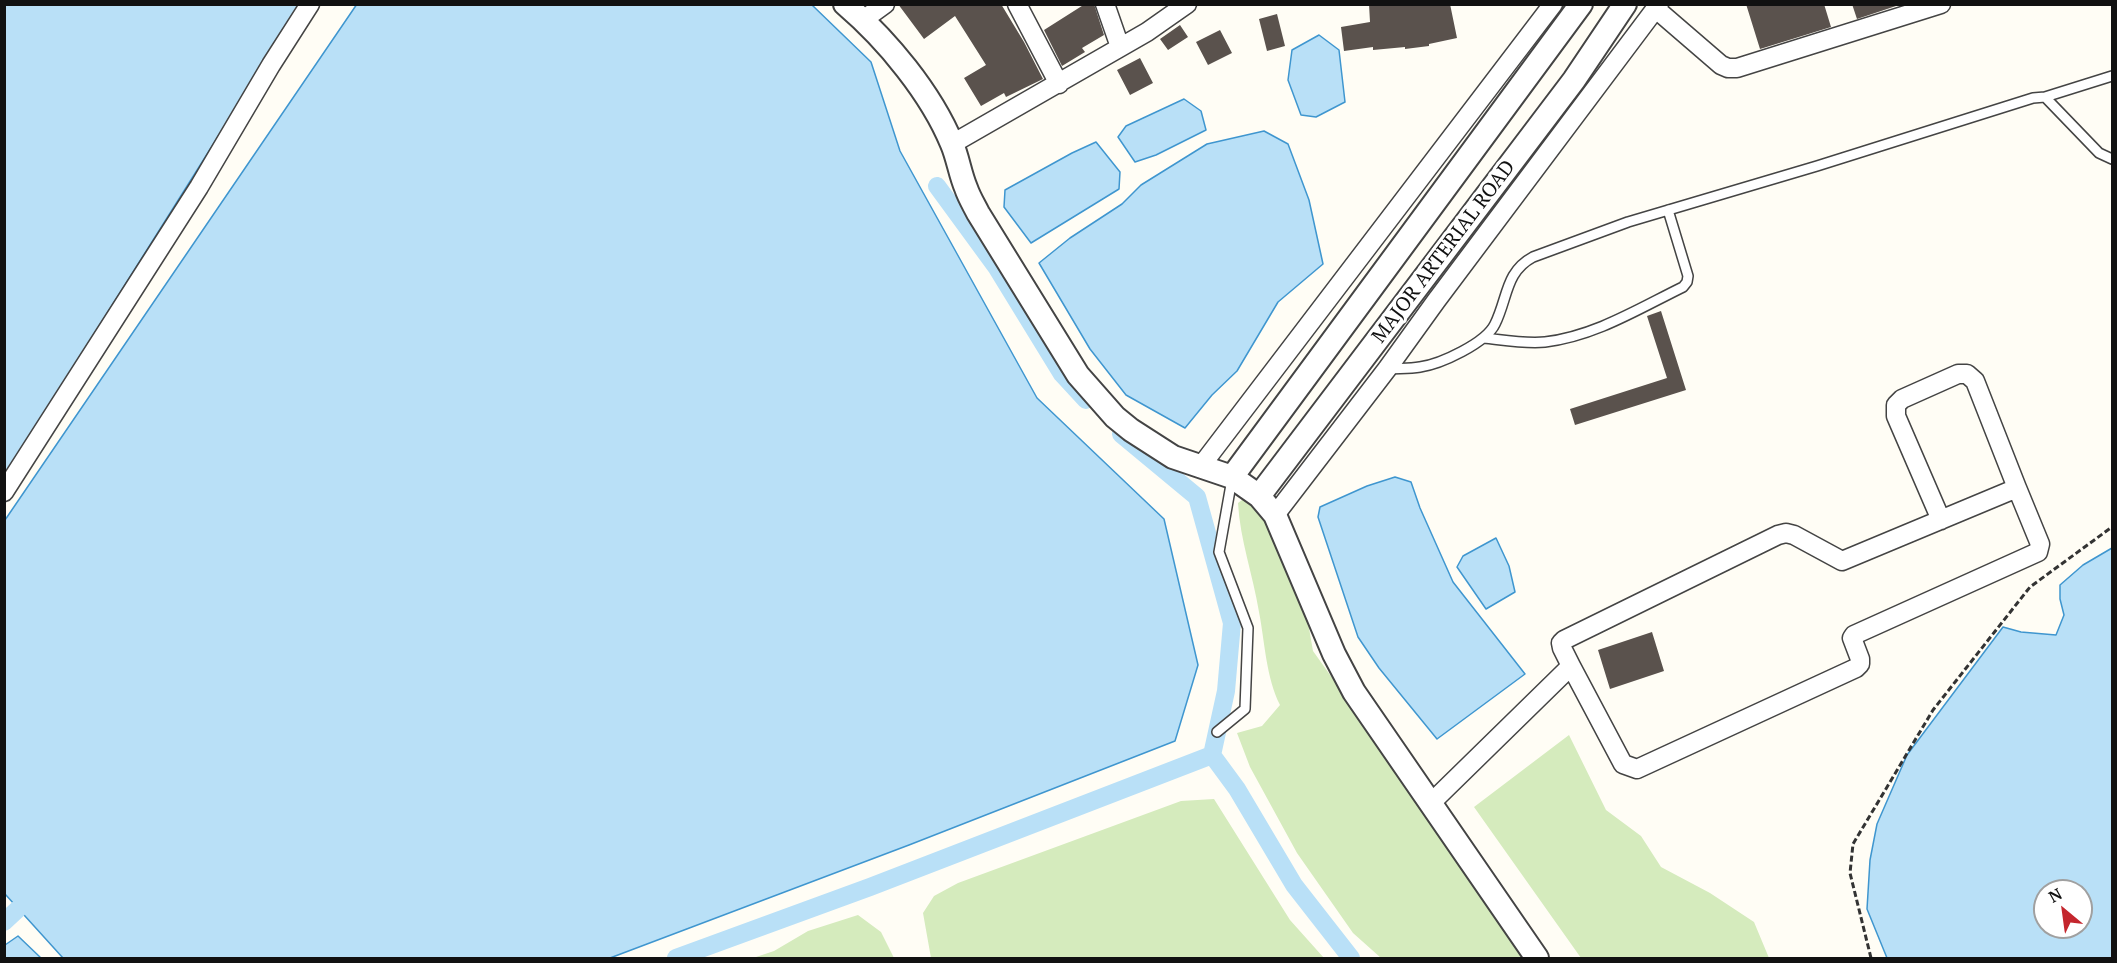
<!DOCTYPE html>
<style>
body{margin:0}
#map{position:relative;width:2117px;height:963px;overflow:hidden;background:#fffdf5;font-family:"PT Serif",serif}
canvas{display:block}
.frame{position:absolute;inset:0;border:6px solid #111;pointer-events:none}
.north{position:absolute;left:2033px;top:879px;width:60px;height:60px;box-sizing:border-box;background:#fff;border:2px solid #a0a0a0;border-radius:50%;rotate:331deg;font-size:16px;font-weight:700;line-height:24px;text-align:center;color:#111}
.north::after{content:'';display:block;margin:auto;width:21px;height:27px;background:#c4262e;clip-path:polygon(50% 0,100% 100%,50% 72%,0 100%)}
</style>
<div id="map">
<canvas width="2117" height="963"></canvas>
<div class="frame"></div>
<div class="north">N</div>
</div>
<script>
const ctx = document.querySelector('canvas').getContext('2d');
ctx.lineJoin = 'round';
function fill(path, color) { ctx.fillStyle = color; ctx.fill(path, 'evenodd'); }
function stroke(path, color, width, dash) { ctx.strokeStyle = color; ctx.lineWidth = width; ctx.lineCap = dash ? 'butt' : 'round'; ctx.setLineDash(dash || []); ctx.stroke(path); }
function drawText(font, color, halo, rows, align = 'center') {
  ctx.font = font + ' "PT Serif",serif'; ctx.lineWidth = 6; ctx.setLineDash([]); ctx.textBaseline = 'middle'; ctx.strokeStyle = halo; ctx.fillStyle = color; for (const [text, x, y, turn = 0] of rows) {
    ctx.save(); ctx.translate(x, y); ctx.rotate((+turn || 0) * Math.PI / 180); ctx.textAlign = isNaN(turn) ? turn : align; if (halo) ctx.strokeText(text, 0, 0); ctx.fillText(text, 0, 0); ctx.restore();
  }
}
const green = new Path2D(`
 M1246,497L1276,534L1305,605L1313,651L1395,766L1524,958H1381L1353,933L1297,853L1250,767L1237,733L1262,726L1280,705C1266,677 1265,643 1259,612C1253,575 1240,540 1238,503Z
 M1569,735L1606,810L1641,836L1661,867L1710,893L1754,922L1769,958H1581L1474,807Z
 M1214,799L1290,920L1324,958H931L923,913L934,896L958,883L1181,801Z
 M858,915L881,932L894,958H753L774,951L808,931Z`);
const water = new Path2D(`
 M357,4L812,5L871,62L900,151L1037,398L1164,519L1198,665L1175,741L909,845L610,958H63L5,894V520Z
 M5,5H305L221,132L5,476Z
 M1319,35L1339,50L1345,102L1316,117L1301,115L1288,80L1292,50Z
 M1184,99L1201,111L1206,130L1156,155L1135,162L1118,137L1126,126Z
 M1264,131L1288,144L1309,200L1323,264L1278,302L1237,371L1212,395L1185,428L1126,395L1090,349L1039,263L1070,238L1122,204L1141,185L1207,144Z
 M1096,142L1120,172L1119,189L1031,243L1004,207L1005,190L1072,153Z
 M1395,477L1411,482L1420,508L1453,582L1525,674L1437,739L1379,668L1358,637L1318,517L1320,507L1367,486Z
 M1496,538L1509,566L1515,592L1486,609L1457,567L1463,556Z
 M2112,548V958H1887L1867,909L1870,860L1877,824L1907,755L2003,627L2021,632L2056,635L2064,615L2060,599V585L2083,565ZM2045,891H2081V927H2045Z
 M18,936L41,958H5V945Z`);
const canal = new Path2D(`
 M937,186L997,268L1062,374L1086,400
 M1121,434L1197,497L1232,623L1226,691L1212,755
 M4,922L18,909
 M676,958L870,887L1212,755L1237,789L1294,885L1351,958`);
const building = new Path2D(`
 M898,4H1001L1024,42L1043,79L1006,97L1004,93L981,106L964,78L986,65L955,16L924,39Z
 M1085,4H1094L1104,35L1082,48L1085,52L1062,66L1044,30Z
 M1369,4H1450L1457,38L1429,44V46L1405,49V47L1373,50V47L1344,51L1341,27L1370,22Z
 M1746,4H1824L1831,27L1760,49Z
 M1852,4H1902L1857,19Z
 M1277,14L1285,46L1267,51L1259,19Z
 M1180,25L1188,37L1168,50L1160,39Z
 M1220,30L1232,53L1208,65L1196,42Z
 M1140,58L1153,83L1130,95L1117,70Z
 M1661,311L1686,390L1575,425L1570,409L1667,378L1647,316Z
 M1652,632L1664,671L1610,689L1598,650Z`);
const path = new Path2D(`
 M1871,958L1850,873L1853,844L1933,710L2030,587L2112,527`);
const service = new Path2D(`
 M2045,97L2112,76
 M1484,338C1503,340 1525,344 1545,342C1595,336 1638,309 1683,287L1687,282L1688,276L1668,210
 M1387,369C1398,368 1409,369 1420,367C1441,364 1486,343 1495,324C1508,298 1505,272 1533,257L1628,222L1817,166L2033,98L2045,97L2099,153L2112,159
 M1217,732L1245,709L1248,628L1219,552L1232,479`);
const minor = new Path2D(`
 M1017,4L1059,84
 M1105,4L1120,47
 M1656,9L1721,65L1728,68H1737L1941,4
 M863,20L885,4
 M952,144L1147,32L1187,4
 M1201,466L1553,4
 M4,492L199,187L271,65L310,4
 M1275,515L1387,369L1436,301L1659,4
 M1941,520L1896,416V405L1902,399L1958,374H1967L1975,381L2017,488
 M1431,803L1571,666L1623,764L1637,769L1856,668L1860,664V659L1852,638L1854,635L2038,552L2040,544L2017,488L1842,561L1794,535L1786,533L1778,535L1564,640L1561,643L1562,648L1571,666`);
const tertiary = new Path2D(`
 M845,4C887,40 931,93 952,144C958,158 960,174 966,188C969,197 974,205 978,213L1078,375L1115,417L1131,430L1173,457L1232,477L1259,496L1275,515L1334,654L1354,692L1537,958
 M1232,477L1581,4
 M1259,496L1574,80L1625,4`);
const streetNames = [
 ["MAJOR ARTERIAL ROAD",1444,252,-53]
];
fill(green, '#d5ebbd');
fill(water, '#b9e0f7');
stroke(water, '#3f96cf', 1.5);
stroke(canal, '#b9e0f7', 18);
fill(building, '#5a524d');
stroke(service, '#444', 12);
stroke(minor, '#444', 21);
stroke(tertiary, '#444', 26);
stroke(path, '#333', 3, [6, 3]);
stroke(service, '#fff', 9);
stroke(minor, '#fff', 18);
stroke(tertiary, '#fff', 22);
drawText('20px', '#111', '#fff', streetNames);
</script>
